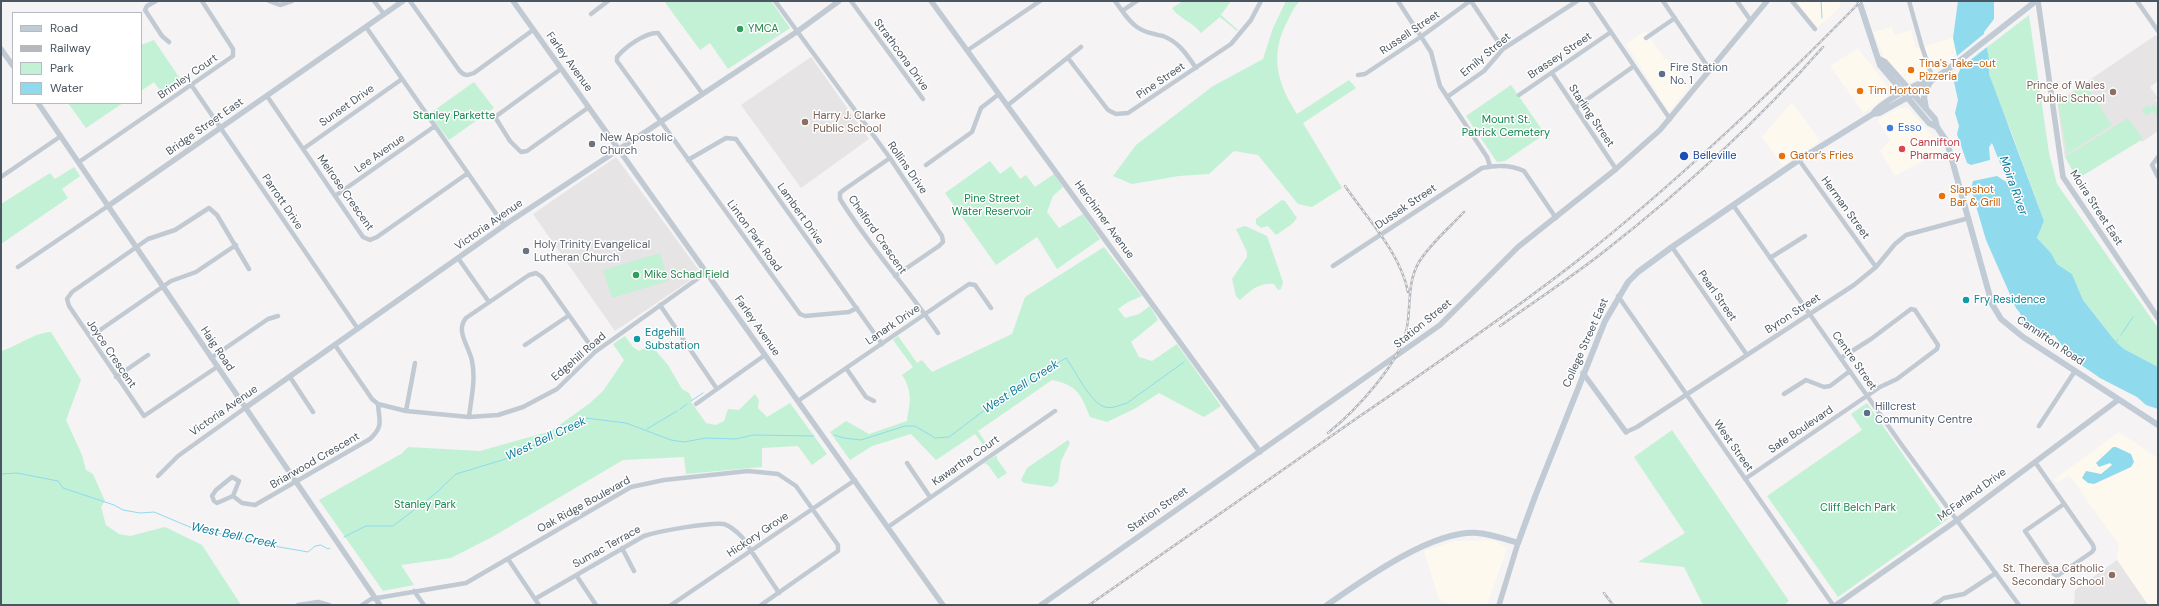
<!DOCTYPE html>
<meta charset="utf-8">
<style>
body{margin:0}
#map{position:relative;width:2159px;height:606px;overflow:hidden;background:#f5f3f3;font-family:"DM Sans",sans-serif}
canvas{display:block}
.frame{position:absolute;inset:0;border:2px solid #4a5661;pointer-events:none}
.legend{position:absolute;left:12px;top:12px;width:130px;height:92px;box-sizing:border-box;background:#fff;border:1px solid #b7bbc0;margin:0;padding:5px 7px;list-style:none;font-size:12px;color:#4a5661}
.legend li{display:flex;align-items:center;gap:8px;height:20px}
.legend b{width:20px;border:1px solid #b7bbc0}
</style>
<div id="map">
<canvas width="2159" height="606"></canvas>
<div class="frame"></div>
<ul class="legend">
<li><b style="height:5px;background:#c1cbd6"></b>Road</li>
<li><b style="height:5px;background:#b5b8bd"></b>Railway</li>
<li><b style="height:11px;background:#c3f1d5"></b>Park</li>
<li><b style="height:11px;background:#90daee"></b>Water</li>
</ul>
</div>
<script>
const ctx = document.querySelector('canvas').getContext('2d');
ctx.lineJoin = 'round';
function fill(path, color) { ctx.fillStyle = color; ctx.fill(path, 'evenodd'); }
function stroke(path, color, width, dash) { ctx.strokeStyle = color; ctx.lineWidth = width; ctx.lineCap = dash ? 'butt' : 'round'; ctx.setLineDash(dash || []); ctx.stroke(path); }
function drawText(font, color, halo, rows, align = 'center') {
  ctx.font = font + ' "DM Sans",sans-serif'; ctx.lineWidth = 3; ctx.setLineDash([]); ctx.textBaseline = 'middle'; ctx.strokeStyle = halo; ctx.fillStyle = color; for (const [text, x, y, turn = 0] of rows) {
    ctx.save(); ctx.translate(x, y); ctx.rotate((+turn || 0) * Math.PI / 180); ctx.textAlign = isNaN(turn) ? turn : align; if (halo) ctx.strokeText(text, 0, 0); ctx.fillText(text, 0, 0); ctx.restore();
  }
}
const commercial = new Path2D(`
 M1798,1H1841L1840,7L1817,28L1797,2Z
 M1892,27L1894,35L1911,30L1916,49L1953,38L1955,49L1958,53L1912,82L1905,79L1884,58L1873,32Z
 M1645,31L1665,60L1667,58L1671,64L1679,59L1684,67L1679,71L1689,87L1669,112L1626,44Z
 M1858,48L1888,87L1886,97L1864,113L1830,66Z
 M1792,102L1820,141L1783,166L1762,137Z
 M1898,108H1908L1937,141L1942,151L1895,176L1880,151L1890,140L1877,120Z
 M2119,432L2158,458V605H2148L2117,560L2119,545L2069,475L2057,483L2054,479Z
 M1494,540L1507,548L1487,605H1451L1439,600L1424,551L1454,541Z`);
const education = new Path2D(`
 M2156,35L2158,38V81L2150,87L2158,98L2155,100L2158,104V131L2142,142L2126,120L2065,158L2057,102Z
 M811,57L869,139L801,188L741,105Z
 M616,157L701,273L615,331L533,214Z
 M2117,560L2148,605H2074L2075,590Z`);
const green = new Path2D(`
 M664,1H771L790,28L728,69L710,43L700,50Z
 M1183,1H1231L1221,15L1238,30L1237,31L1220,17L1201,33C1192,21 1179,19 1172,8Z
 M1286,1L1299,2C1294,7 1291,14 1288,20C1269,55 1277,83 1297,114L1349,80L1356,88L1303,123L1342,188L1312,207L1298,204L1258,155L1234,151L1209,174L1179,176L1132,184L1113,176L1136,145L1213,86L1263,59L1273,28Z
 M2029,15L2049,153L2057,184L2158,328V367L2124,349L2116,342L2083,300L2072,274L2057,264L2051,253L2037,238L2044,221L2011,131L1998,102L1989,74V59L1986,48Z
 M154,40L183,83L164,96L154,82L141,91V45Z
 M474,82L494,108L449,140L429,114Z
 M2085,84L2112,125L2067,154L2058,103Z
 M1511,85L1545,134L1505,161L1497,162L1466,116Z
 M68,103H123L86,128Z
 M2154,104L2158,110V118L2153,111L2146,116L2142,109L2148,105L2150,107Z
 M2128,118L2143,139L2077,179L2065,157Z
 M990,161L1000,174L1011,166L1020,179L1026,175L1035,187L1054,174L1063,187L1053,196L1047,212L1059,228L1083,214L1100,239L1057,269L1037,237L996,265L945,193Z
 M74,167L80,176L62,189L68,198L1,244V204L50,173L55,179Z
 M1282,200L1285,201L1297,218L1292,224L1276,235L1268,226L1261,228L1256,224V219Z
 M1245,226L1267,236L1283,282L1281,289L1278,290L1274,284C1259,282 1250,291 1240,300L1236,296L1232,279L1247,257V252L1236,229Z
 M1104,247L1142,296L1128,302L1118,309L1125,318L1139,314L1150,306L1158,320L1131,342L1139,357L1152,361L1177,344L1221,406L1204,417L1159,393L1136,408L1107,422L1090,417C1081,394 1077,385 1052,380L978,431L990,449L987,450L975,434L936,460L911,434L872,446L850,460L830,432L846,421L869,434L907,421C910,402 913,392 902,375L913,367L893,340L898,336L917,363L922,360L932,372L1012,334L1025,297Z
 M660,253L668,281L612,298L603,270Z
 M51,332L81,380L66,420L82,455L86,470L93,474L105,501L101,507L106,525L119,534L130,536L165,527L202,545L241,605H1V351C19,346 32,333 51,332Z
 M625,336L633,347L639,351L651,345L668,365L682,389L689,393L692,399L691,402L706,423L716,425L724,421L728,409L739,410L755,394L759,400L758,408L767,417L790,403L827,454L812,465L798,446L762,448V467L686,474L684,457L623,460L492,537L451,558L401,565L414,585L383,591L319,500L401,454L408,447L480,451L551,431L590,403L603,391L624,360L613,344Z
 M1867,403L1948,519L1838,597L1767,496L1862,430L1851,414Z
 M1672,430L1789,601L1784,605H1703L1684,567L1638,562L1685,533L1634,457Z
 M1068,440L1070,443L1061,461L1058,482L1052,487L1024,483L1021,480L1027,468Z
 M997,455V459L1007,473L998,479L988,465L984,463Z`);
const water = new Path2D(`
 M1958,1H1994V19L1984,32L1989,59V74L2044,221L2037,238L2051,253L2057,264L2072,274L2083,300L2116,342L2124,349L2158,367V409L2146,405L2137,397L2100,378L2077,362L2060,343L2054,335L2042,338L2041,330L2028,327L2027,323H2023L2020,313L2016,308L1986,240L1971,189L1973,181L1997,176L2008,183L1992,143L1989,147L1990,160L1971,165L1967,163L1957,134L1959,126L1955,113L1958,100L1954,82L1960,70L1953,38Z
 M2113,447H2116L2131,454L2134,462L2131,467L2094,484L2088,483L2082,478L2086,471L2101,474L2112,465L2110,463L2099,467L2096,463Z`);
const pier = new Path2D(`
 M1985,33L1987,47L1959,69L1957,56Z`);
const stream = new Path2D(`
 M1821,1L1822,18
 M2121,335L2133,317
 M2116,342L2118,340
 M691,401L703,393
 M680,409L687,404
 M647,429L677,411
 M834,435L844,438L861,440L905,426H915L935,438L949,437L1002,397L1066,358C1075,370 1091,404 1105,407C1112,409 1120,405 1127,403L1184,362
 M1,474L17,473L58,481L63,488L114,505L123,510L140,513L154,512L197,530L211,531L231,537L250,539L268,545L308,552L315,546L321,545L328,549L330,548
 M344,537L366,526H393L436,493L456,474L519,455L540,441L569,430L586,418L626,423L671,440L684,442L706,438L736,439L753,435L814,436`);
const minor = new Path2D(`
 M156,1L147,6L145,10L162,36L169,42
 M269,1L280,5L292,1
 M374,1L384,14
 M410,1L459,70C464,76 467,76 474,73L533,30
 M775,1L890,158L942,236L943,242L939,246L895,276
 M851,1L923,99
 M1115,1C1122,10 1128,21 1137,27C1145,33 1154,34 1163,36C1179,42 1187,55 1196,68
 M1398,1L1431,52L1440,86L1487,157L1490,166
 M1471,1L1503,49
 M1590,1L1670,119
 M1663,1L1710,70
 M1737,1L1751,21
 M1792,1L1815,29
 M1909,1L1922,47L1933,79
 M2137,1L2158,31
 M1122,11L1137,1
 M591,14L608,1
 M366,27L504,225
 M1646,38L1675,18
 M968,50L1040,1
 M1068,58L1108,110L1116,114L1128,113L1231,44L1251,20L1261,1
 M561,69L495,117L510,141L521,152L527,151L589,107
 M1552,73L1616,169
 M1358,75L1365,74L1422,36L1470,1
 M192,86L358,329
 M702,93L658,33C646,32 625,47 617,57V61L800,314L805,316L849,312L857,308
 M1519,95L1611,32
 M267,96L363,237L370,240L377,237L468,173
 M1447,97L1484,71L1503,49L1577,1
 M1008,105L1081,47
 M1575,108L1634,66
 M303,149L402,79
 M2158,157L2152,165L2158,177
 M890,158L845,189L840,193V199C869,246 907,287 938,333
 M688,160L726,138L736,139L882,344
 M1799,160L1876,267
 M79,162L233,56V49L202,1
 M926,165L972,132L981,108L999,94
 M1,177L61,136
 M335,196L435,126
 M1733,205L1901,444L2019,605
 M1672,247L1747,355
 M458,258L489,302
 M1770,258L1805,236
 M1333,266L1482,168C1496,165 1512,165 1524,171L1556,218
 M18,267L108,206
 M1618,296L1833,605
 M660,305L717,389
 M90,337L171,281L196,272L236,245
 M335,345L372,399L378,404L406,411L469,417L498,415L523,407L557,389L595,352L707,272
 M525,345L568,316
 M211,358L268,319L278,316
 M217,367L144,416L69,306L67,299L72,292L148,239L175,230L209,208L217,215L249,269
 M846,368L866,397L874,401
 M116,377L148,355
 M290,377L313,412
 M1784,394L1806,380L1824,387L1830,386L1850,371
 M798,401L969,284L975,285L991,308
 M696,404L765,355
 M406,411L415,363
 M469,417C471,399 476,379 472,361C469,346 455,331 466,318L529,275L536,273L542,277L595,352
 M2039,426L2075,371
 M1626,432L1637,427L1854,285L1876,267L1895,244L1906,235L1969,218
 M2035,462L2093,545L2094,549L2092,552L2057,576L2054,574L2025,531L2064,504
 M907,463L930,497
 M158,476L178,456L245,408
 M232,477L239,481L233,496L217,503L214,501L212,496L216,490Z
 M1745,479L1880,387L1897,379L1937,349L1938,345L1915,310L1911,309L1871,339L1841,358
 M233,496L242,503L255,505L370,439C384,426 379,421 378,404
 M888,527L1055,411
 M622,548L634,571
 M508,559L539,605
 M576,575L596,605
 M414,591L424,605
 M535,599L644,536C659,531 710,522 724,524C731,526 737,532 742,537L779,593
 M298,605L318,602L329,605
 M362,605L371,599L466,583L631,487L664,480L748,471L778,474L796,486L838,545V551L761,605
 M671,605L855,480
 M1934,605L1944,598L1964,594L1996,573`);
const tertiary = new Path2D(`
 M513,1L943,605
 M931,1L1260,452
 M2038,1L2063,177L2158,318
 M1,49L13,66
 M38,103L380,605
 M108,206L403,1
 M1583,373L1626,432
 M245,408L509,222L798,31L839,1
 M1041,605L1440,325L1518,247L1616,169L1660,130L1767,1
 M1499,605L1518,543
 M1836,605L1956,521L2118,400`);
const secondary = new Path2D(`
 M1859,1L1880,65L1929,123L1937,127
 M1879,59L1885,62L1935,119L1937,127L1947,142L1992,304L2001,319L2023,337L2158,425
 M1926,108L1924,97L1928,86
 M1873,114C1879,104 1920,80 1931,81
 M1327,605C1363,580 1432,530 1477,533C1491,534 1505,539 1518,543L1536,494L1605,321L1628,282L1638,272L1672,247L1799,160L1873,114L1879,113L1928,86L1931,81L1958,62L2036,1`);
const rail = new Path2D(`
 M1345,186C1367,218 1401,254 1408,292
 M1500,326C1535,301 1572,277 1606,250C1684,189 1757,122 1823,47
 M1328,433C1355,411 1401,363 1407,327C1411,306 1407,282 1419,262C1430,244 1449,228 1464,212
 M1604,593L1613,605
 M1089,605C1179,542 1270,479 1360,416C1435,365 1509,314 1581,258C1681,179 1772,92 1861,1`);
const markers = [
 [740,29,4,"#2e9e5b"],
 [1911,70,4,"#e8710a"],
 [1662,74,4,"#5c6f8a"],
 [1860,91,4,"#e8710a"],
 [2113,92,4,"#8d6e63"],
 [805,122,4,"#8d6e63"],
 [1890,128,4,"#3f7fe0"],
 [592,144,4,"#6b7280"],
 [1902,149,4,"#e0444e"],
 [1684,156,5,"#1a4fb4"],
 [1782,156,4,"#e8710a"],
 [1942,196,4,"#e8710a"],
 [526,251,4,"#6b7280"],
 [636,275,4,"#2e9e5b"],
 [1966,300,4,"#0f9aa8"],
 [637,339,4,"#0f9aa8"],
 [1867,413,4,"#5c6f8a"],
 [2112,575,4,"#8d6e63"]
];
const leisureNames = [
 ["YMCA",748,29],
 ["Mike Schad Field",644,275]
];
const streetNames = [
 ["Russell Street",1410,33,-34],
 ["Strathcona Drive",901,55,54],
 ["Emily Street",1486,55,-40],
 ["Brassey Street",1560,56,-34],
 ["Farley Avenue",569,62,54],
 ["Brimley Court",188,77,-35],
 ["Pine Street",1161,81,-34],
 ["Sunset Drive",347,106,-35],
 ["Starling Street",1591,116,56],
 ["Bridge Street East",205,127,-35],
 ["Lee Avenue",380,154,-35],
 ["Rollins Drive",907,168,55],
 ["Melrose Crescent",345,193,55],
 ["Parrott Drive",282,202,56],
 ["Dussek Street",1406,207,-34],
 ["Herman Street",1845,208,54],
 ["Moira Street East",2096,208,57],
 ["Lambert Drive",800,214,55],
 ["Herchimer Avenue",1104,220,54],
 ["Victoria Avenue",489,225,-35],
 ["Chelford Crescent",877,235,55],
 ["Linton Park Road",754,236,54],
 ["Pearl Street",1717,296,55],
 ["Byron Street",1793,314,-33],
 ["Station Street",1423,324,-39],
 ["Lanark Drive",893,325,-34],
 ["Farley Avenue",757,326,55],
 ["Cannifton Road",2050,341,34],
 ["College Street East",1586,343,-66],
 ["Haig Road",217,349,56],
 ["Joyce Crescent",111,354,56],
 ["Edgehill Road",579,357,-41],
 ["Centre Street",1854,361,55],
 ["Victoria Avenue",224,411,-35],
 ["Safe Boulevard",1801,430,-34],
 ["West Street",1733,446,55],
 ["Briarwood Crescent",315,461,-30],
 ["Kawartha Court",966,461,-35],
 ["McFarland Drive",1972,495,-36],
 ["Oak Ridge Boulevard",584,505,-29],
 ["Station Street",1158,510,-35],
 ["Hickory Grove",758,535,-34],
 ["Sumac Terrace",607,547,-29]
];
const foodNames = [
 ["Tina's Take-out",1919,64],
 ["Pizzeria",1919,77],
 ["Tim Hortons",1868,91],
 ["Gator’s Fries",1790,156],
 ["Slapshot",1950,190],
 ["Bar & Grill",1950,203]
];
const serviceNames = [
 ["Fire Station",1670,68],
 ["No. 1",1670,81],
 ["Hillcrest",1875,407],
 ["Community Centre",1875,420]
];
const educationNames = [
 ["Prince of Wales",2105,86],
 ["Public School",2105,99],
 ["Harry J. Clarke",813,116,"left"],
 ["Public School",813,129,"left"],
 ["St. Theresa Catholic",2104,569],
 ["Secondary School",2104,582]
];
const parkNames = [
 ["Stanley Parkette",454,116],
 ["Mount St.",1506,120],
 ["Patrick Cemetery",1506,133],
 ["Pine Street",992,199],
 ["Water Reservoir",992,212],
 ["Stanley Park",425,505],
 ["Cliff Belch Park",1858,508]
];
const shopNames = [
 ["Esso",1898,128]
];
const worshipNames = [
 ["New Apostolic",600,138],
 ["Church",600,151],
 ["Holy Trinity Evangelical",534,245],
 ["Lutheran Church",534,258]
];
const healthNames = [
 ["Cannifton",1910,143],
 ["Pharmacy",1910,156]
];
const transitNames = [
 ["Belleville",1693,156]
];
const cultureNames = [
 ["Fry Residence",1974,300],
 ["Edgehill",645,333],
 ["Substation",645,346]
];
const waterNames = [
 ["Moira River",2013,186,70],
 ["West Bell Creek",1021,387,-33],
 ["West Bell Creek",546,439,-25],
 ["West Bell Creek",234,536,12]
];
fill(commercial, '#fdf9ef');
fill(education, '#e6e4e5');
fill(green, '#c3f1d5');
fill(water, '#90daee');
fill(pier, '#f5f3f3');
stroke(stream, '#90daee', 1);
stroke(minor, '#c1cad2', 4.5);
stroke(tertiary, '#c1cad2', 5.5);
stroke(secondary, '#c1cbd6', 6);
stroke(rail, '#b5b8bd', 2.5);
stroke(rail, '#fff', 1, [3]);
for (const [x, y, r, color] of markers) { const dot = new Path2D(); dot.arc(x, y, r, 0, 2 * Math.PI); ctx.fillStyle = color; ctx.fill(dot); stroke(dot, '#fff', 1.5); }
drawText('11px', '#27864d', '#fff', leisureNames, 'left');
drawText('11px', '#4a5661', '#fff', streetNames);
drawText('11px', '#c56008', '#fff', foodNames, 'left');
drawText('11px', '#4e5e75', '#fff', serviceNames, 'left');
drawText('11px', '#785e54', '#fff', educationNames, 'right');
drawText('11px', '#17864f', '#fff', parkNames);
drawText('11px', '#366cbe', '#fff', shopNames, 'left');
drawText('11px', '#5b616d', '#fff', worshipNames, 'left');
drawText('11px', '#be3a42', '#fff', healthNames, 'left');
drawText('11px', '#164399', '#fff', transitNames, 'left');
drawText('11px', '#0d838f', '#fff', cultureNames, 'left');
drawText('italic 12px', '#0c7c9b', '#fff', waterNames);
</script>
